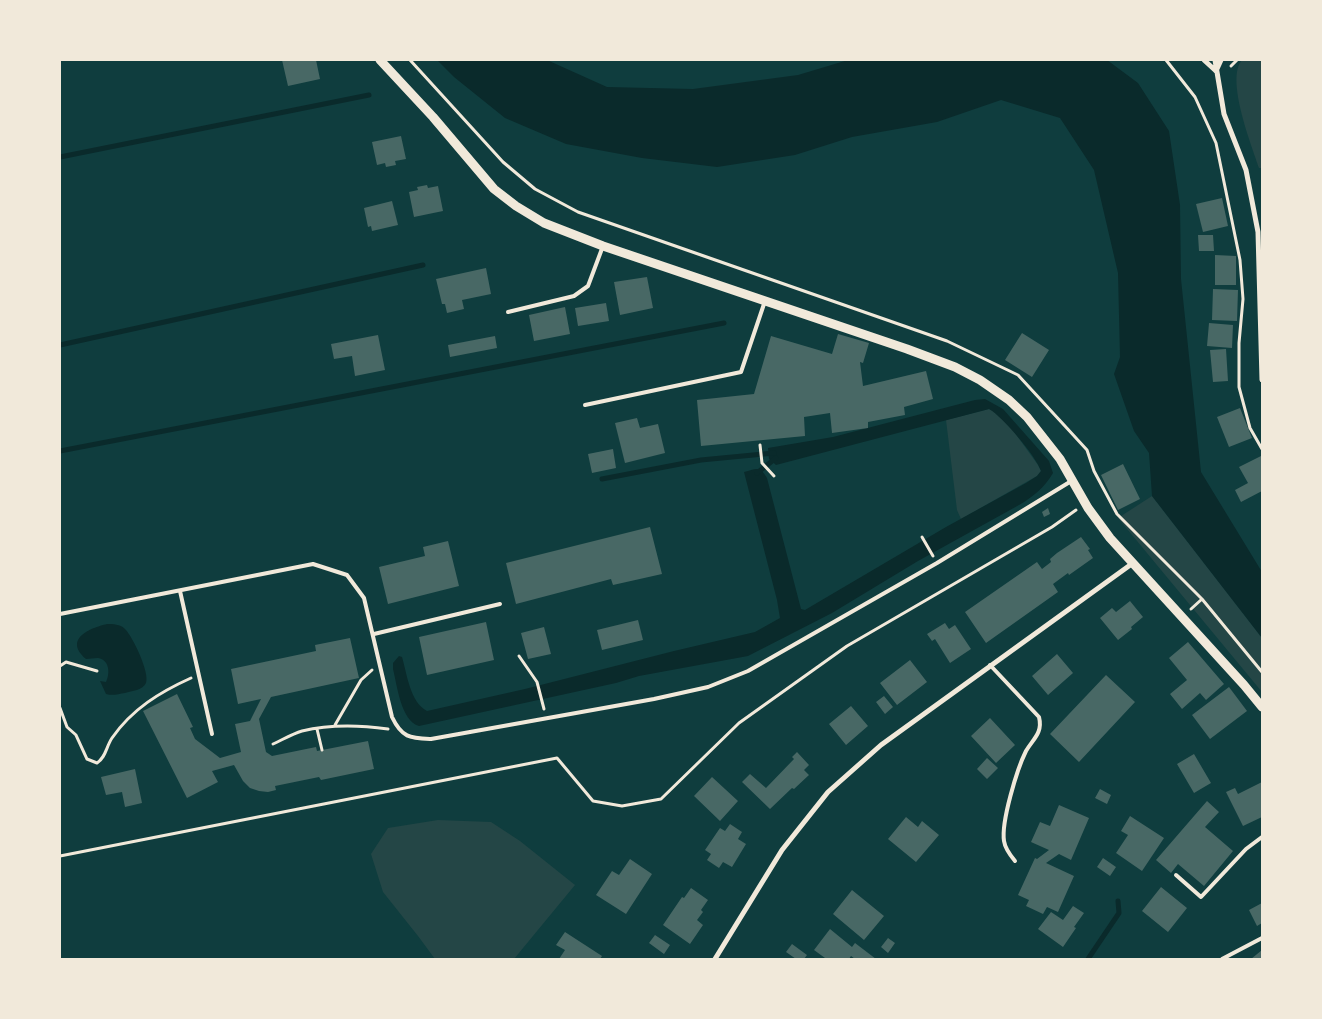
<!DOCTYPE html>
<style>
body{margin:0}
#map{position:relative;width:1322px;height:1019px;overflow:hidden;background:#0f3d3e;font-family:"Archivo Narrow",sans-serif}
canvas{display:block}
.frame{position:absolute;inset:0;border:61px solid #f1e9da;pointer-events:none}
</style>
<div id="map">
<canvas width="1322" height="1019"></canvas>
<div class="frame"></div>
</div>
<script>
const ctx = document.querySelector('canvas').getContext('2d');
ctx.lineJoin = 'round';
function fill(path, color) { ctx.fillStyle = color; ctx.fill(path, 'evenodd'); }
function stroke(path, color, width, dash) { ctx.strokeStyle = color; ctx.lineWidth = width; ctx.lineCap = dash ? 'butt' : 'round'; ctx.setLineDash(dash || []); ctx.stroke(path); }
const green = new Path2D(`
 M1242,60H1262V168H1259C1252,146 1225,79 1242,60Z
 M989,409L1002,415L1038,465L1041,471L1037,476L961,519L957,510L946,420Z
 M1152,496L1262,638V692L1118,518Z
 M438,820L491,822L520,841L575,885L514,959H435L418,936L383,892L371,854L388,828Z`);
const water = new Path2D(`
 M437,60H547L607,87L693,89L798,75L848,60H1107L1138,83L1169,131L1180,205L1181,279L1201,472L1262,572V638L1152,496L1149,453L1134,431L1114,374L1120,357L1118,273L1094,170L1060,118L1001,100L937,122L852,137L795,155L717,167L642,158L566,144L505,118L454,77Z
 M985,399L1003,409L1049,461L1053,473C1045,487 1033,497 1019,505L918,561L832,613L748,656L639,676L616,683L419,726C401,721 397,685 393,669V663L399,656L402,657C407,674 410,702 427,711L525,689L674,651L755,632L780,618L777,600L744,472C757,468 760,466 767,478L801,609L805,610L810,607L946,527L1026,483L1037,476L1041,471C1036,456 1003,417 989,409L776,465L769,459L768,448L833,437L975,400Z
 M107,624C113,624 120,624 125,629C133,637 150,673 146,683C143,690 132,691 125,693C118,694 113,696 106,694L100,681L106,682C110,674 110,660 98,658C93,658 91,659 86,659C63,639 90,628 107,624Z`);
const stream = new Path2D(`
 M60,157L369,95
 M60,345L423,265
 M60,451L724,323
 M757,473L776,458
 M602,479L701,460L774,453
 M1088,959L1119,913L1118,901`);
const building = new Path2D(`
 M282,60H316L320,79L288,86Z
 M401,136L406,159L395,161L396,165L386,167L385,163L377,165L372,142Z
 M427,185L428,188L438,186L443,211L414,217L409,192L418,190L417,187Z
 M1222,198L1228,226L1203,232L1196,204Z
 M392,201L398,225L372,231L371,226L368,227L364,208Z
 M1198,235H1213L1214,251H1199Z
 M1215,255L1236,256V285H1215Z
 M486,268L491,294L462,300L464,309L447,313L445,304H442L436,279Z
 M647,277L653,308L620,315L614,282Z
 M1213,289L1238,290L1237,321L1212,320Z
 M606,303L609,321L578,326L575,308Z
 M565,307L570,334L534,341L529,315Z
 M1209,323L1233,325L1232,348L1207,346Z
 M1022,333L1049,350L1032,377L1005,360Z
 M838,334L869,343L863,363L860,362L863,386L926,371L933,399L904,407L905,415L868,422V428L832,433L830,413L804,417L805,436L701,446L697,400L754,394L771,336L832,354Z
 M378,335L385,370L355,376L352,356L334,359L331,344Z
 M495,336L497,348L450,357L448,345Z
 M1226,349L1228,381L1213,382L1210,350Z
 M1240,408L1252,438L1229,447L1217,417Z
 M637,418L640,428L658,424L665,453L625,463L615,423Z
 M613,449L616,468L592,473L588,454Z
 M1261,456L1262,491L1241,502L1235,490L1248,483L1239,467Z
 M1123,464L1140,499L1118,510L1101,475Z
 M1048,508L1050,514L1044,517L1042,512Z
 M650,527L662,574L613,585L611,579L516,604L506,563Z
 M1081,537L1090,549L1088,550L1093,558L1069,575L1068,573L1053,584L1058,592L986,643L965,612L1037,562L1042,569L1051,562L1050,559L1057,553Z
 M448,541L459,586L388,604L379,567L425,556L423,547Z
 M1130,601L1143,617L1131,627L1132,629L1118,640L1100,618L1112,608L1116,612Z
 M638,620L643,640L602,650L597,630Z
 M486,622L494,660L427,675L419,637Z
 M945,623L949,629L955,625L971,649L950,663L935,639L932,641L927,634Z
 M544,627L551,654L528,659L521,633Z
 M350,638L359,678L271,697L259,719L266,752L272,756L316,747L317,751L368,741L374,769L321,780L319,777L275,786L276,790L268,792L259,791L250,788L243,781L234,765L212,771L218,782L187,798L143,711L177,694L193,727L190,728L195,739L220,758L241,752L235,724L250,721L261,699L238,704L231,669L316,651L315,645Z
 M1188,642L1224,684L1206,700L1200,693L1182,709L1170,694L1187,680L1169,658Z
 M1057,654L1073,673L1048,695L1032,676Z
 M910,660L927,682L897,705L880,683Z
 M1106,675L1135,702L1079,762L1050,734Z
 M1229,687L1247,711L1210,739L1192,715Z
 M884,696L893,707L885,714L876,702Z
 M851,706L868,726L846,745L829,724Z
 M990,718L1015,745L996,763L971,736Z
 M797,752L809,765L804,770L809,775L794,789L792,788L770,809L742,782L750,774L766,788L794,759L792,757Z
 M1194,754L1211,783L1194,793L1177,764Z
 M987,758L998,768L987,779L977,769Z
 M135,769L142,803L125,807L122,792L106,795L101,777Z
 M712,777L738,801L720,821L694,796Z
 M1262,782V817L1243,826L1226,792L1235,788L1238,794Z
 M1100,789L1111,795L1107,804L1095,798Z
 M1207,801L1219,812L1205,827L1233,851L1204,886L1178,864L1171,873L1156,860Z
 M1059,805L1089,818L1071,860L1059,854L1046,863L1074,876L1058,912L1047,907L1043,914L1026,906L1029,900L1018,895L1035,858L1037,859L1049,850L1031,842L1040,822L1050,826Z
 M1130,816L1164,838L1142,871L1116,853L1128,835L1121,831Z
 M906,817L918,827L922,821L939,835L916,862L888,839Z
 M730,824L742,832L738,839L746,844L732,867L723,862L719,868L707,860L711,854L705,850L720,828L725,831Z
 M1103,858L1116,867L1110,876L1097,867Z
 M630,859L652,874L626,914L596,895L612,871L619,875Z
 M1161,887L1187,908L1168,932L1142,911Z
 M691,888L708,900L701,910L703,912L697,920L703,925L690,944L663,925L682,897L684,898Z
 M852,890L884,916L864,940L833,914Z
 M1262,903V923L1257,926L1249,910Z
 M1073,906L1084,913L1074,927L1076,928L1063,947L1038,929L1051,912L1063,920Z
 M830,929L852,947L855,943L876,959H855L851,956L849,959H824L825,958L814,950Z
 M565,932L602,956L600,959H559L565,950L556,945Z
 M655,935L670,945L664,954L649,943Z
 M888,938L895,943L888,953L881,947Z
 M792,944L807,955L804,959H796L786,952Z
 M1262,950V959H1251Z`);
const path = new Path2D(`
 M410,60L503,162L535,189L578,212L947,341L1018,375L1087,450L1094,471L1117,514L1202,599L1262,672
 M1166,60L1195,97L1216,143L1240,260L1243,299L1239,343V387L1250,428L1262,449
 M1231,66L1237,60
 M760,445L762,463L774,476
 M922,537L933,556
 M1191,609L1202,599
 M519,656L537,682L544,709
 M60,666L66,662L97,671
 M60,708L67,727L76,735L87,759L97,763C106,757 106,747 112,738C132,709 160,692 191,678
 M335,725L361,680L372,670
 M317,729L322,750
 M273,744C282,740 292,734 302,731C331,724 359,725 388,729
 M60,856L557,758L593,801L622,806L661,799L739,723L847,646L1052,527L1076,510`);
const service = new Path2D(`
 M508,312L574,296L588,286L603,246
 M585,405L741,372L765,301
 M180,591L212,734
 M60,614L313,564L347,575L364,598L392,717C402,738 410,738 431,739L654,699L708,687L748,671L937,563L1073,480
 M374,634L500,604
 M990,665L1039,717C1043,733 1033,739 1026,751C1017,769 1001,822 1004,841C1005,848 1010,855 1015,861
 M1176,875L1201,897L1246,849L1262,837
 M1222,959L1262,938`);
const minor = new Path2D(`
 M1204,60L1216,71
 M1215,60L1224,114L1246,170L1258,232L1262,380
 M1216,71L1221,60
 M715,959L782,850L828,792L881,745L1133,563`);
const tertiary = new Path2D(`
 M380,60L433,117L494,189L516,206L544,223L603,246L907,349L955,367L980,380L1009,400L1027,417L1060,459L1088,508L1110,538L1244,685L1262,707`);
fill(green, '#244646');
fill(water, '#0a2a2b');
stroke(stream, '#0a2a2b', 5);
fill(building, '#486865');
stroke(path, '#f1e9da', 3);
stroke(service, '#f1e9da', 4);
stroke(minor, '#f1e9da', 5);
stroke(tertiary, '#f1e9da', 9);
</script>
